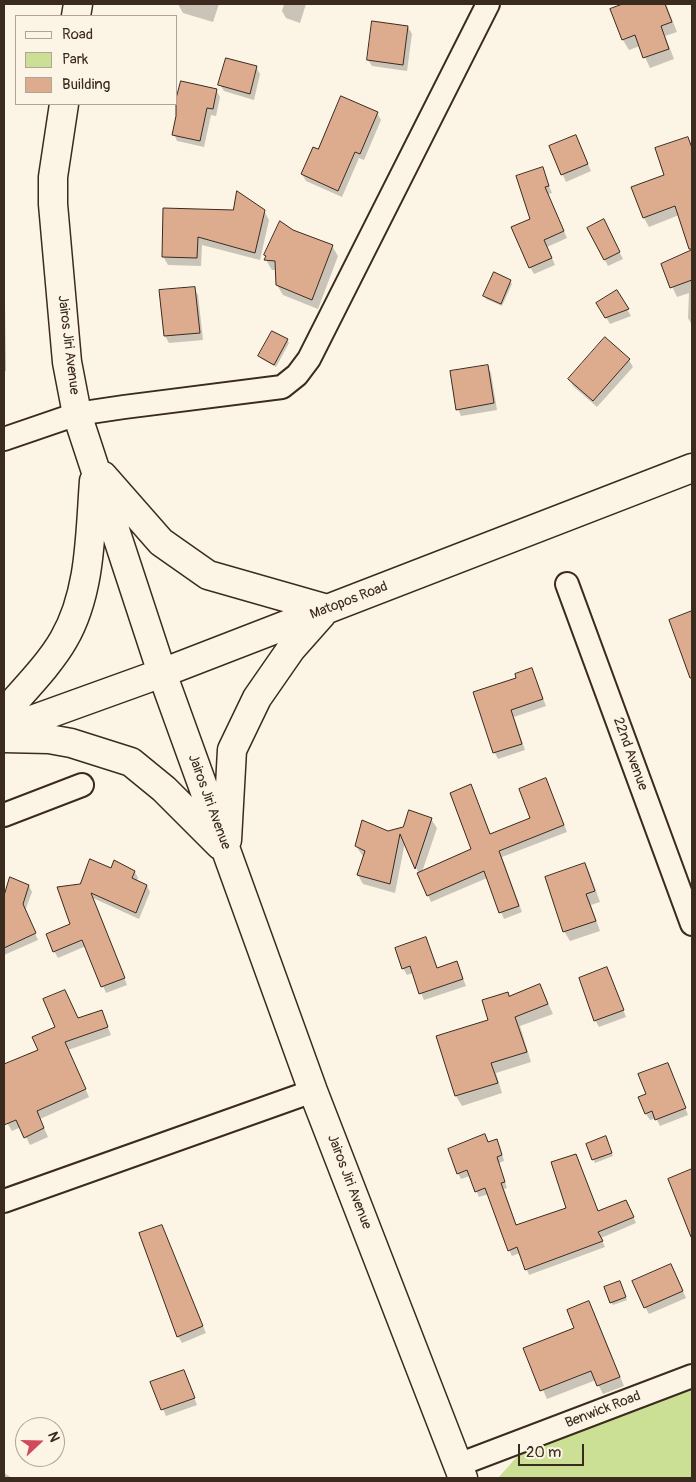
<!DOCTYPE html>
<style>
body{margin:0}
#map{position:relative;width:696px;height:1482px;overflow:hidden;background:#fcf5e5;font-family:Pangolin,sans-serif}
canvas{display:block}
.frame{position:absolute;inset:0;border:5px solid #3b2a1e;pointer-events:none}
.legend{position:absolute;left:15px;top:15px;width:162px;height:90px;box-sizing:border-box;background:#fcf5e5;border:1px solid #afa495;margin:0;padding:6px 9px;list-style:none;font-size:15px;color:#3b2a1e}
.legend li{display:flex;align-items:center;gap:10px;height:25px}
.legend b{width:25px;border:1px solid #afa495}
.north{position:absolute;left:15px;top:1417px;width:50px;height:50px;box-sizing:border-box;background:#fcf5e5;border:1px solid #afa495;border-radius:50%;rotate:69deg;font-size:14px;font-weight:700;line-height:20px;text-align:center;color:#3b2a1e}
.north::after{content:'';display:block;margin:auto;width:18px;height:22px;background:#d1495b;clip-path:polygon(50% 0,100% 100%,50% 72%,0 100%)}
.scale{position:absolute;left:518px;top:1444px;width:66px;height:22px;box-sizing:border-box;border:2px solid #3b2a1e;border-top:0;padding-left:6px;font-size:15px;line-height:18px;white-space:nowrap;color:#3b2a1e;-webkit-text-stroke:4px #fcf5e5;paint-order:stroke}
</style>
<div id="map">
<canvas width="696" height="1482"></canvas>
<div class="frame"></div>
<ul class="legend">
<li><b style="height:6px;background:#fcf5e5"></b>Road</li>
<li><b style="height:14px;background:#cbe095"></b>Park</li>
<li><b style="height:14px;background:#ddac8f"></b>Building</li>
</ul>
<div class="north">N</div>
<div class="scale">20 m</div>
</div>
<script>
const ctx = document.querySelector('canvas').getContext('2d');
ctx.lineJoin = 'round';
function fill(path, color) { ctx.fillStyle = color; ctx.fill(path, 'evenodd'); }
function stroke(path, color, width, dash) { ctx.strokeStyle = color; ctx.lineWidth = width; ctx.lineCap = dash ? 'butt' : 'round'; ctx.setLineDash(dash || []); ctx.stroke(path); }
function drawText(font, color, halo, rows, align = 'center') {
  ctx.font = font + ' Pangolin,sans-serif'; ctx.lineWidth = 4; ctx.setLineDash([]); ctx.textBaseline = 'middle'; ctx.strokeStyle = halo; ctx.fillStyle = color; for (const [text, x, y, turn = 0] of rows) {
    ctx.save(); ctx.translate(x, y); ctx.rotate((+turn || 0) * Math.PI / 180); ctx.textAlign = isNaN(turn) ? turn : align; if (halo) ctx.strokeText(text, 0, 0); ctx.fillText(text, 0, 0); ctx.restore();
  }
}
const green = new Path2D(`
 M692,1386V1478H498L523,1450Z`);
const shadow = new Path2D(`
 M178,4H219L213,22L183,13Z
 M284,4H306L300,23L286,18L282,11Z
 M626,4H666L677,32L665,36L674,59L650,68L640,46L629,50L623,40L612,9Z
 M408,27L412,34L407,71L372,66L368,60Z
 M256,67L260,74L254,100L224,91L220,85Z
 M216,90L220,97L216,116L211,115L204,147L177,141L174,134Z
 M377,113L381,120L364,160L359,158L342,197L306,181L302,174L319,150Z
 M688,139L692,146V227L686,230L679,215L649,227L644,218L633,188L665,176Z
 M579,143L591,171L566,182L550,146Z
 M542,169L552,193L548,194L567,238L547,247L555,265L534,274L530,267L532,220Z
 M234,211H264L269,220L260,260L202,245L201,266L168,265L163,256Z
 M607,228L623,259L608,266L605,260Z
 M293,231L332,246L338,256L318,309L283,295L277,285V270H272L266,260Z
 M692,246V325L688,318L689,293L677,297L662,264L692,251L690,247Z
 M510,281L512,284L502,306L486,299L485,296Z
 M194,288L198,295L203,340L169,343L165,336L161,291Z
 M617,292L631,316L610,324L598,304Z
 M4,303L5,305L6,371H4Z
 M287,340L289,343L276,367L262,359L260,356Z
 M629,360L633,367L597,407L573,386L570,379Z
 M487,366L491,373L497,410L461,416L458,409Z
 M692,612V679L670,620Z
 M532,669L546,706L514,717L525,750L498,759L495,753L474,693L518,678Z
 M471,786L491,835L532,818L549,786L567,832L502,857L522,912L504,919L487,878L431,902L405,842L395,893L363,884L358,875L364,857L362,855L356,846L388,832L431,819L437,828L422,872L473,850Z
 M585,864L590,874L600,902L591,905L600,931L570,941L564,931Z
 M111,870L135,872L138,878L137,881L147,886L150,892L139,919L93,898L127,985L106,993L86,946L58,958L54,951L72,924L81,885Z
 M11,879L29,886L32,892L25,911L38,940L4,955V900Z
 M426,939L438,969L457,963L466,986L424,1000L413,973L407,975L403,968Z
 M607,968L626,1017L599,1027L595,1020Z
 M540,985L553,1014L520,1026L531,1062L496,1073L502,1093L462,1106L456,1096L438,1037L490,1020L509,997Z
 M65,991L78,1020L101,1011L111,1035L68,1050L89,1097L40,1119L48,1137L30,1145L21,1127L12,1131L7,1123L4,1124V1066L40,1051L57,1027Z
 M671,1071L688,1115L660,1126L656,1118L650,1120L646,1114L647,1095Z
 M485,1136L489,1143L496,1141L500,1146L504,1161L499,1163L507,1188L504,1189L517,1227L568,1209L575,1155L598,1212L629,1207L636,1223L601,1238L605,1247L529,1275L520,1253L512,1256L509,1250L489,1194L479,1197L470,1176L461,1179L458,1173Z
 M607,1140L613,1156L595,1163L587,1145Z
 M692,1170V1230H691L670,1179Z
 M161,1226L206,1333L182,1343L178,1336Z
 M674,1272L686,1298L649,1314L645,1307Z
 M621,1286L627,1300L613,1305L611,1302Z
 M589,1302L594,1312L624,1386L603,1394L596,1380L547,1399L525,1349L576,1329Z
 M184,1371L197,1405L166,1416L152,1383Z
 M4,1473L12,1478H4Z`);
const building = new Path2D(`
 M623,4H665L672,22L661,26L669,49L643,58L635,35L622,40L610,9Z
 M372,21L408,26L403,65L367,60Z
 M226,58L257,66L250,94L218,85Z
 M181,81L217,89L213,109L207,108L200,141L172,135L176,116V99Z
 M341,96L378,112L360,154L355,152L338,191L301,174L313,147L318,149Z
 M576,135L588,164L561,175L549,146Z
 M688,137L692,148V249H689L675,206L643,218L631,187L664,175L655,148Z
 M543,167L549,186L545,187L564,231L544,240L552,258L529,268L511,227L530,219L516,176Z
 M237,191L265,210L255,253L198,237L197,258L162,257L163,208L233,210Z
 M604,219L620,252L604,260L587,228Z
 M280,221L293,230L333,245L312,300L276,285L275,261L264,260L266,256L264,255Z
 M692,250V280L670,288L661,264Z
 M494,272L511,280L501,304L483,296Z
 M195,287L200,333L164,336L159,290Z
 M617,290L629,309L605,318L596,303Z
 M272,331L288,339L274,365L258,356Z
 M605,337L630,359L593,401L568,379Z
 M488,365L494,403L456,410L450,371Z
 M692,611V678H690L669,620Z
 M532,668L543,699L511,710L522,744L493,753L473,692L516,678L515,674Z
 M546,778L564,825L499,851L519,906L499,913L484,871L427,896L417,873L471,849L450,793L471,784L490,834L530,818L519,789Z
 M409,810L432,818L415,869L400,834L390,884L357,875L365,851L355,846L362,820L388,831L403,827Z
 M90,859L111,868L114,860L135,871L132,878L147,885L136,913L91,893L125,978L101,987L82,940L53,952L46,934L70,924L57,887L80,884Z
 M585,863L595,891L586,894L596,921L563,932L545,877Z
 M10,877L29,885L23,904L36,933L4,948V896Z
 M426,937L437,968L457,961L463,979L419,994L410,966L402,969L395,948Z
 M607,967L624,1010L594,1021L579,978Z
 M540,984L548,1004L515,1017L527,1052L491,1063L498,1083L455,1096L436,1036L488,1020L482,1000L508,992L509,996Z
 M65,990L78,1018L102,1010L108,1027L65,1042L86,1089L37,1111L44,1128L24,1138L16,1120L4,1125V1064L38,1050L32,1037L55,1027L43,999Z
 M668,1063L686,1108L655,1120L652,1111L645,1114L638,1097L646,1094L638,1074Z
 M485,1134L488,1142L497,1139L502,1155L497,1157L505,1182L501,1183L516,1225L566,1208L551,1162L576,1154L598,1211L626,1200L634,1217L598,1232L603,1241L525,1270L517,1247L508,1251L485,1188L475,1192L467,1170L457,1174L448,1149Z
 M606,1136L612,1153L592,1160L586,1144Z
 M692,1169V1237H691L668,1179Z
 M162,1225L203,1326L177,1337L139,1233Z
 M671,1264L683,1291L644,1308L632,1281Z
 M620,1281L626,1297L610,1303L604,1287Z
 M589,1301L620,1377L597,1386L591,1371L540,1391L523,1348L574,1328L567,1310Z
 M184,1370L195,1398L161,1410L150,1382Z`);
const street = new Path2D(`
 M4,439L77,414L124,407L282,387L297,375L309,359L488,4
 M567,584L692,924
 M4,815L82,785
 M4,1201L313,1091
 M458,1465L692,1376`);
const secondary = new Path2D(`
 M76,16L78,4
 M64,104L53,177V204L67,362L77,414L162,673L313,1091L463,1478
 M103,476L161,542L208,575L327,609
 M4,713C23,691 50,664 64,639C91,592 90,534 94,481
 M4,730L162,673L692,468
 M4,738L49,739L71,743L131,762L164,789L220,845
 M227,840L232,750L257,698L291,649L322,614`);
const streetNames = [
 ["Jairos Jiri Avenue",68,345,83],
 ["Matopos Road",349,601,-21],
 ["22nd Avenue",630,754,70],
 ["Jairos Jiri Avenue",209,802,70],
 ["Jairos Jiri Avenue",349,1182,69],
 ["Benwick Road",603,1410,-21]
];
fill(green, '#cbe095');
fill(shadow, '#0003');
fill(building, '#ddac8f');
stroke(building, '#3b2a1e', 1);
stroke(street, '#3b2a1e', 26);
stroke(secondary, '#3b2a1e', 31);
stroke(street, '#fcf5e5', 22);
stroke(secondary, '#fcf5e5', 28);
drawText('14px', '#3b2a1e', '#fcf5e5', streetNames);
</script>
